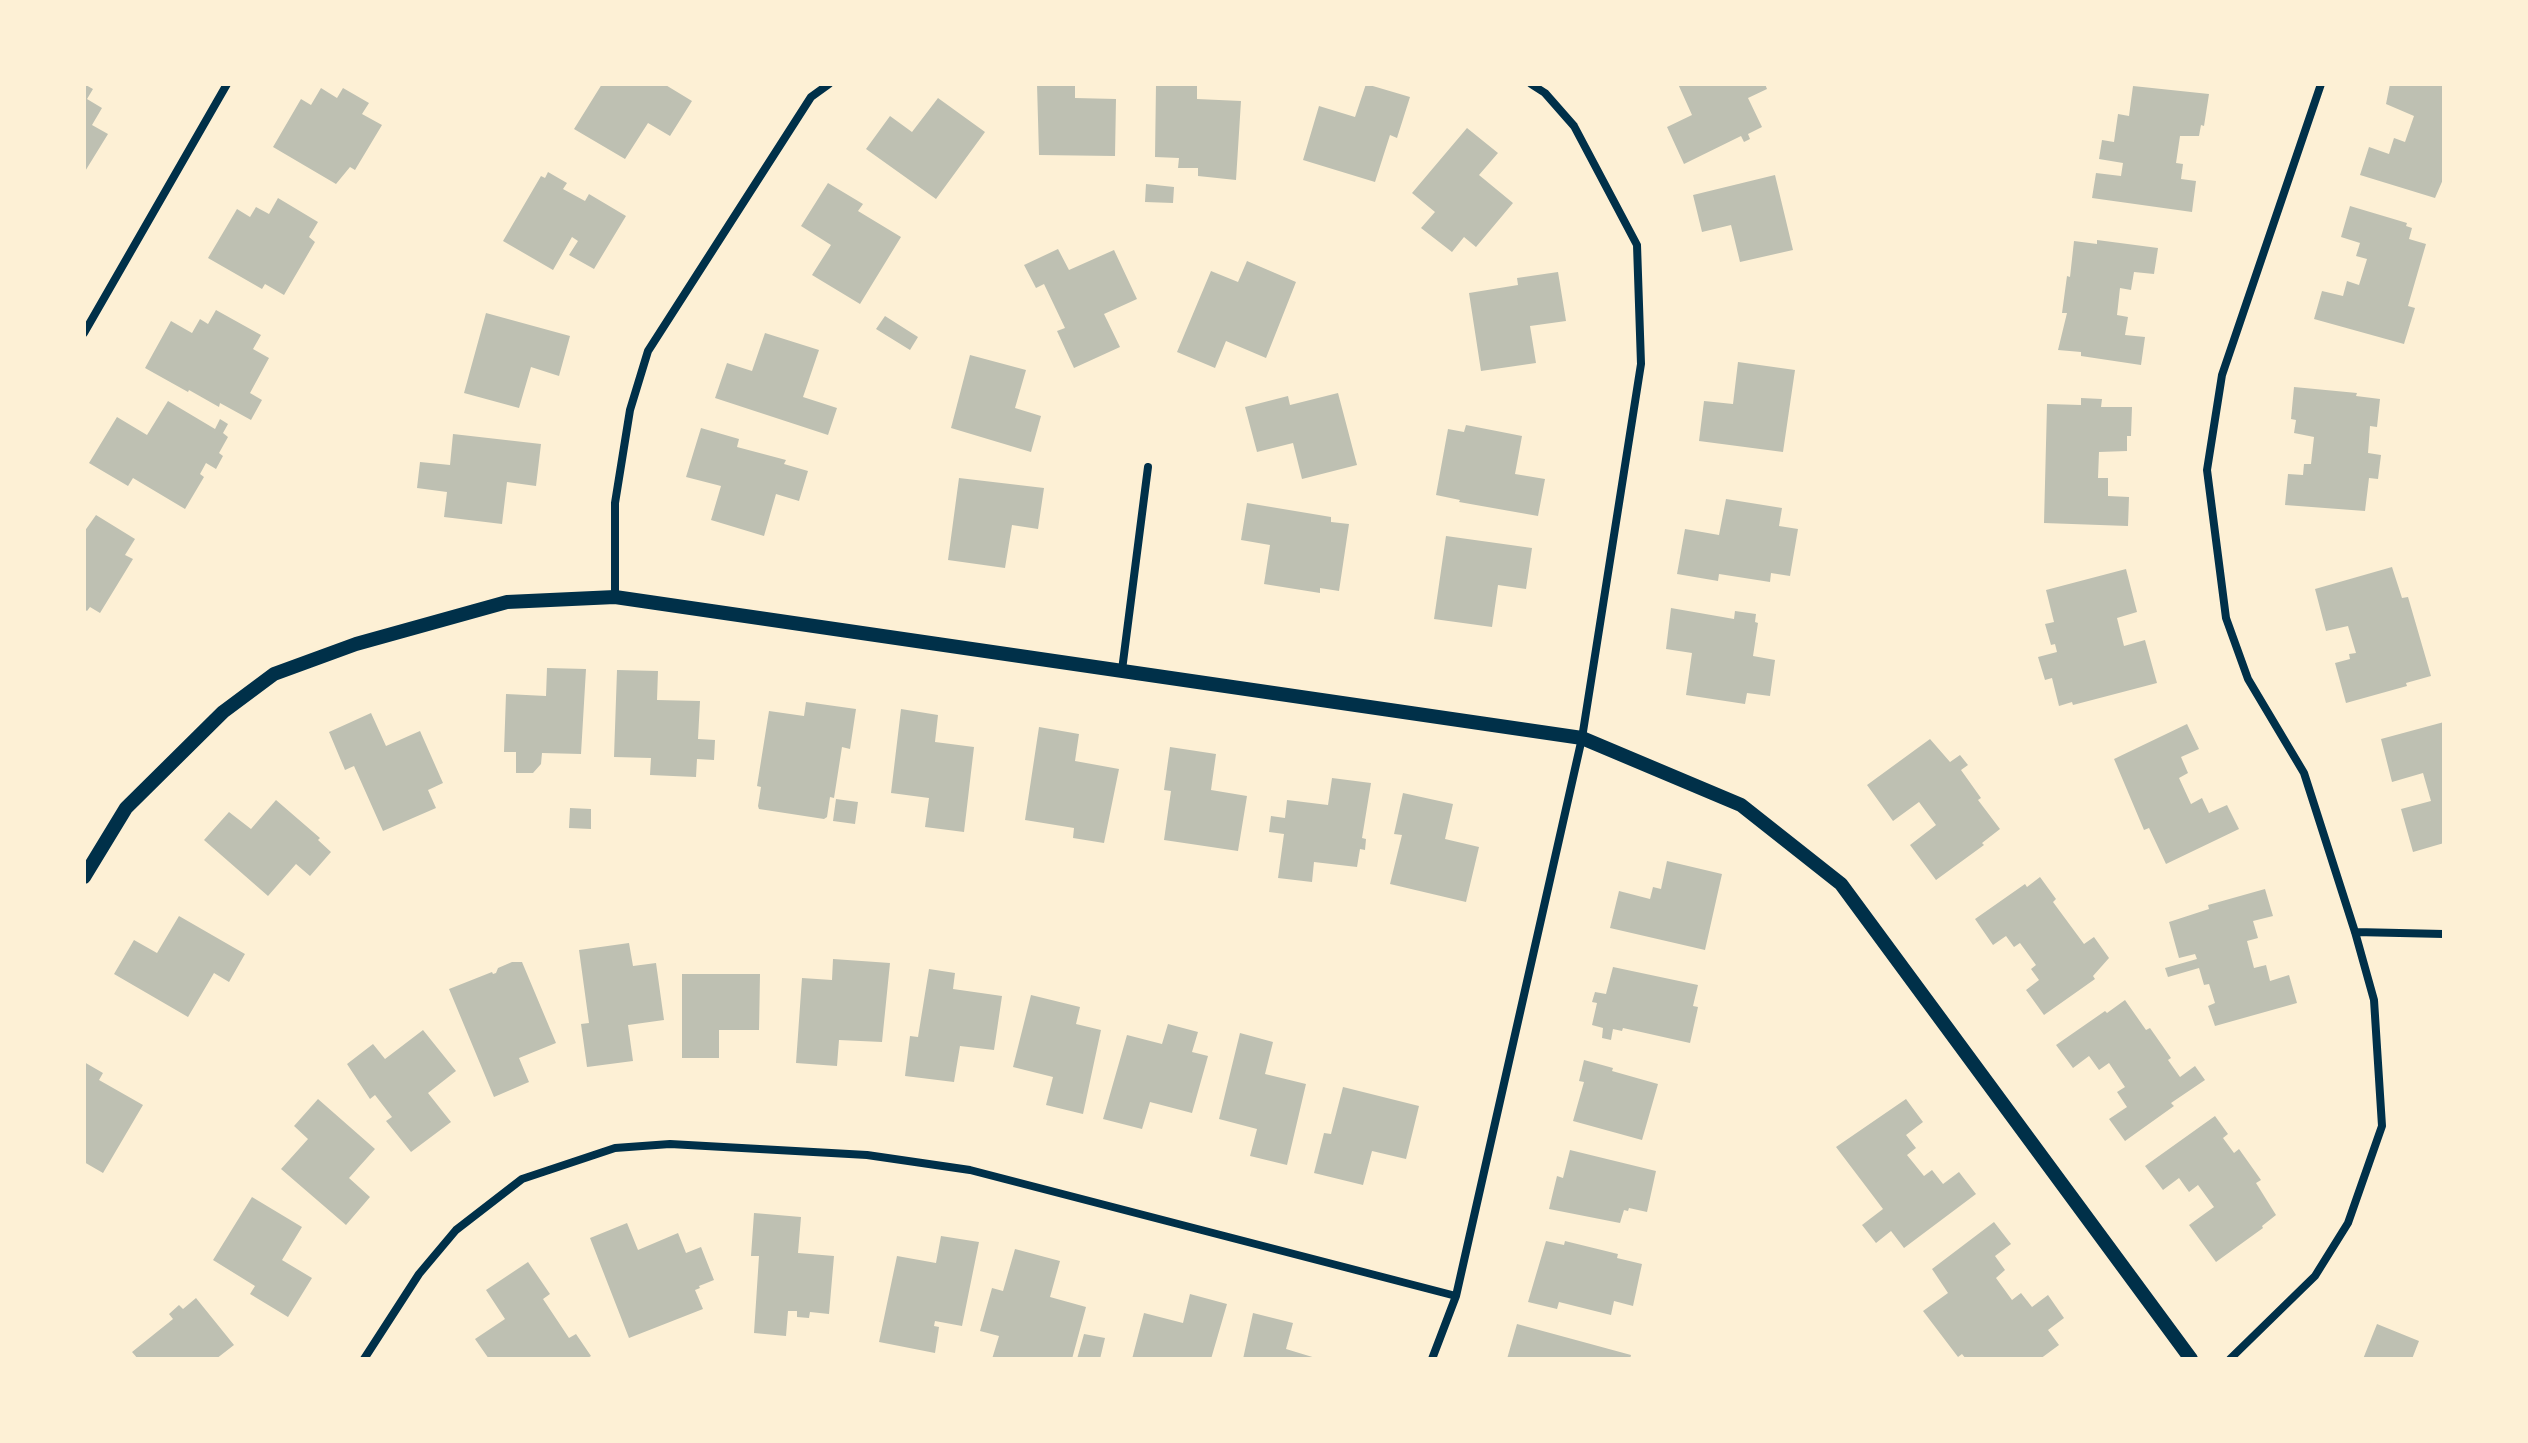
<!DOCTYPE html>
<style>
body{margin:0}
#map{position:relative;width:2528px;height:1443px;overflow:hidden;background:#fdf0d5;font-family:"DM Sans",sans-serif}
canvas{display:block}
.frame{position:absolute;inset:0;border:86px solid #fdf0d5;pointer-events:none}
</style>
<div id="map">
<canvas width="2528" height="1443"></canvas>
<div class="frame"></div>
</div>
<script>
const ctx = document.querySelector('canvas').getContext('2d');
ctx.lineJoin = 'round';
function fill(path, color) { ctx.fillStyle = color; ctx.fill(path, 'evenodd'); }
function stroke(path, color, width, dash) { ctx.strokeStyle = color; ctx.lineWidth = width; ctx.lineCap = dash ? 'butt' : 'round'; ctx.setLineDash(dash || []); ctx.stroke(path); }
const building = new Path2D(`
 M84,84L93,89L87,99L102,108L92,125L108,134L84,173Z
 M602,84H664L692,101L670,136L648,123L625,159L574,129Z
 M1037,84H1075V98L1116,99L1115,156L1039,155Z
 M1156,84H1197V99L1241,101L1236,180L1198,176V168H1178L1179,158L1155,157Z
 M1366,84L1410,97L1397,138L1390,135L1375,182L1303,160L1319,106L1355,117Z
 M1678,84H1765L1767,89L1748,98L1762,127L1748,134L1750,139L1744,142L1741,136L1684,164L1667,127L1692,115Z
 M2390,84H2444V177L2435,198L2360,175L2369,147L2389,154L2394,138L2405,142L2414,116L2386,104Z
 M2133,86L2209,94L2204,126L2201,125L2199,136H2180L2176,163L2183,164L2181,179L2196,181L2192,212L2092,198L2096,173L2121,176L2123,163L2099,159L2102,140L2114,142L2118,114L2129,116Z
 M321,88L337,98L343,88L369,103L362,114L382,125L355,170L350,167L336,184L273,147L301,99L311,105Z
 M938,98L985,132L936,199L866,149L890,116L912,132Z
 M1467,128L1498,153L1479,175L1513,203L1476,247L1464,237L1452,252L1421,228L1435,212L1412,193Z
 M548,172L567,183L563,189L585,201L589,194L626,216L594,269L569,255L578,241L572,237L553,270L503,241L541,176L545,178Z
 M1775,175L1793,250L1740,262L1731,225L1702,232L1693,195Z
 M828,183L863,204L858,211L901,237L860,304L812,275L831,245L801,226Z
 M1146,184L1174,187L1173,203L1145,202Z
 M278,198L318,222L309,237L315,242L284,295L265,284L262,289L208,258L237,209L250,217L256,207L269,214Z
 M2350,206L2407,223L2406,226L2412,228L2409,239L2426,244L2408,306L2415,308L2404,344L2314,319L2322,291L2343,296L2347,281L2359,285L2367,259L2356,256L2360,243L2341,237Z
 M2097,240L2158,248L2154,274L2134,272L2131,290L2120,288L2117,315L2128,317L2125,335L2145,337L2141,365L2081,356V352L2058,350L2067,313H2062L2067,276L2070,277L2074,241L2097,244Z
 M1058,249L1069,270L1114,250L1137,299L1104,314L1120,347L1074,368L1057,331L1065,328L1044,284L1036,288L1024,265Z
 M1247,261L1296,282L1266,358L1226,341L1215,368L1177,352L1211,271L1238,282Z
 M1558,272L1566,321L1530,326L1536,363L1481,371L1469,293L1518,285L1517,278Z
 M216,310L261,335L253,349L269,358L250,393L262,400L251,420L220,403L219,407L189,390L188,392L145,368L171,321L192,333L200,319L208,324Z
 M486,313L570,336L559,376L531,367L519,408L464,393Z
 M885,316L918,337L910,350L876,329Z
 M765,333L819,350L803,397L837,408L828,435L715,398L727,363L752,371Z
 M970,355L1026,370L1015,408L1041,416L1031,452L951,428Z
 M1738,362L1795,370L1783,452L1699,441L1704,401L1733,404Z
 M2294,387L2357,393L2356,396L2380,399L2377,427L2370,426L2368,453L2381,455L2378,479L2369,478L2365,511L2285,505L2288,474L2303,475L2304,464H2311L2314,437L2294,433L2296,420L2291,419Z
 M1338,393L1357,465L1302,479L1293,443L1257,452L1245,407L1288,396L1290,405Z
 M2081,398L2102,399L2101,407H2132L2131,436H2127V451L2099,452L2098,478H2108V496L2129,497L2128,526L2044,523L2047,404L2081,405Z
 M168,401L215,429L220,419L228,424L223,433L228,437L219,453L223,456L216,469L206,463L200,474L204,477L185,509L133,478L128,486L89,463L117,417L147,435Z
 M1466,425L1522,436L1515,474L1545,479L1538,516L1459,502L1460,500L1436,495L1448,429L1464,432Z
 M701,428L739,439L737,447L786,460L784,464L808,471L799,501L776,494L764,536L711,520L721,486L686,477Z
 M453,434L541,444L536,486L507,482L502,524L444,517L447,492L417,488L420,462L450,465Z
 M959,478L1044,488L1038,529L1012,525L1005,568L948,560Z
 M1726,499L1782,508L1779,526L1798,529L1790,576L1771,573L1770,582L1719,574L1718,581L1677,574L1685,529L1719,535Z
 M1247,503L1331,517V522L1349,524L1339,591L1320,588V593L1264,584L1270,545L1241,540Z
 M96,515L135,539L125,555L133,559L100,613L90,607L87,611L84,609V532Z
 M1446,536L1532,548L1526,589L1498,585L1492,627L1434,619Z
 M2392,567L2402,598L2408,597L2431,676L2406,683L2407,686L2346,703L2335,663L2350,659L2349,654L2356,653L2348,626L2326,631L2315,589Z
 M2126,569L2137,612L2117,618L2124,646L2145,640L2157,683L2073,705L2072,702L2059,706L2052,678L2045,680L2038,657L2057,652L2055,644L2051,645L2045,624L2054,622L2046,590Z
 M1671,608L1734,619L1735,611L1756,614L1755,622L1758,623L1753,656L1775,660L1770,696L1747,693L1745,704L1686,695L1692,653L1666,649Z
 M547,668L586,669L581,754L542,753L541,764L533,773H516V752H504L506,694L546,696Z
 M617,670L658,671L657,700L700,701L698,739L715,740L714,760L697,759L696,777L650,775L651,758L614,757Z
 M806,702L856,709L850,749L842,747L834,798L830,797L827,817L824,819L759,809L758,806L761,787L757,786L769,711L804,716Z
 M901,709L938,715L935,742L974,747L964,832L925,827L929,798L891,793Z
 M371,713L386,746L420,731L443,783L428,790L436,808L383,831L354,766L345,770L329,732Z
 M2444,722V843L2413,852L2401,809L2431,801L2423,773L2392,782L2381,739Z
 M2187,724L2199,749L2181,757L2188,773L2179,778L2191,804L2202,798L2209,813L2227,805L2239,829L2166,864L2149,828L2144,830L2114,759Z
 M1039,727L1079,734L1075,761L1119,769L1104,843L1073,838L1074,828L1025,820Z
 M1930,739L1950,762L1960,755L1968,765L1961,770L1981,798L1978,800L2000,829L1982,843L1984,845L1936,880L1910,845L1936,825L1919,802L1893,821L1867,785Z
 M1170,747L1216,754L1211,790L1247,796L1238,851L1164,840L1171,791L1164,790Z
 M1332,778L1371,783L1362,838L1366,839L1365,850L1360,849L1357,867L1314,862L1312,882L1278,878L1284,834L1269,832L1271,816L1285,818L1287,800L1328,805Z
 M1403,793L1453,804L1445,839L1479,847L1466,902L1390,884L1402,835L1394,834Z
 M836,799L858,802L855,824L833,821Z
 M276,800L320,838L318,840L331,852L310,876L296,864L268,896L204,840L229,812L251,829Z
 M570,808L591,809V829L569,828Z
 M1667,861L1722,874L1705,950L1610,928L1619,891L1650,899L1653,887L1661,889Z
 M2040,877L2056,899L2053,902L2084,944L2094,937L2109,958L2093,976L2095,979L2044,1015L2026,990L2039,980L2031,969L2036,965L2020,943L2014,947L2006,936L1993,945L1975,919L2025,884L2027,887Z
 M2265,889L2273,916L2253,921L2258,938L2247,941L2254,968L2266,965L2270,981L2289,975L2297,1003L2215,1026L2208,1006L2215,1003L2209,984L2204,985L2199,968L2168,977L2165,968L2197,959L2195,954L2179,958L2169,922L2209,909L2208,905Z
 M179,916L245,954L229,982L214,973L188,1017L114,974L134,940L157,953Z
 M629,943L633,966L656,963L664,1020L628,1025L633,1061L587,1067L581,1024L589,1023L579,950Z
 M833,959L890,963L882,1042L839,1040L837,1066L796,1063L802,978L832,980Z
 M512,962H522L556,1043L519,1058L529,1082L494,1097L449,989L492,972L493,974L496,973L498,968Z
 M1613,967L1698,985L1693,1006L1698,1007L1690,1043L1623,1028L1622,1031L1613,1029L1611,1040L1602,1038L1603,1028L1592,1025L1597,1003L1592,1002L1595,992L1606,994Z
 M929,969L955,973L953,989L1002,996L994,1050L960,1046L954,1082L905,1076L910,1036L918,1037Z
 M682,974H760L759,1030H719V1058H682Z
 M1031,995L1080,1007L1076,1024L1101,1030L1083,1114L1046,1105L1053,1077L1013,1067Z
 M2125,1000L2146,1030L2150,1028L2171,1058L2168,1060L2180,1077L2195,1066L2205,1080L2171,1103L2174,1106L2125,1141L2109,1119L2127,1107L2117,1092L2125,1087L2109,1063L2099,1070L2089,1056L2073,1068L2056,1045L2105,1011L2107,1013Z
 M1168,1024L1198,1032L1192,1052L1208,1056L1192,1113L1150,1102L1142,1129L1103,1119L1127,1035L1162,1044Z
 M423,1030L456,1071L428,1093L451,1122L411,1152L386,1121L392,1117L375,1095L370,1099L347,1064L373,1044L385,1059Z
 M1240,1033L1273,1042L1265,1074L1306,1084L1287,1165L1250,1156L1257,1129L1219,1119Z
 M1584,1060L1613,1068L1612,1071L1658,1084L1642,1140L1573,1121L1584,1082L1579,1081Z
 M84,1062L103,1073L99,1080L143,1105L103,1173L84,1162Z
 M1343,1087L1419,1106L1406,1159L1372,1151L1363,1185L1314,1173L1324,1133L1331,1134Z
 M318,1099L375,1149L349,1178L370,1197L346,1225L281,1169L308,1139L294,1126Z
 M1906,1099L1923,1122L1906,1135L1916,1148L1907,1155L1924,1176L1932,1170L1943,1184L1959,1172L1976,1194L1904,1248L1891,1231L1876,1243L1862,1225L1883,1209L1836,1147Z
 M2215,1116L2228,1134L2223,1138L2234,1153L2239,1149L2261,1180L2256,1183L2276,1215L2262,1226L2263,1228L2216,1262L2189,1225L2214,1207L2198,1185L2189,1192L2179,1178L2163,1190L2145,1166Z
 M1570,1150L1656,1171L1647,1212L1629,1208L1628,1211L1624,1210L1620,1223L1549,1209L1557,1176L1563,1178Z
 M252,1197L302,1227L282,1260L312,1278L288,1317L250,1294L255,1286L213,1260Z
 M754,1213L801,1217L798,1253L834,1256L829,1314L810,1312L809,1318L797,1317V1311H788L786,1336L754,1333L759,1256H751Z
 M1994,1222L2011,1244L1995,1256L2005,1270L1996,1278L2012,1300L2021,1293L2032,1307L2048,1295L2064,1318L2048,1330L2059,1345L2040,1359H1966L1962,1354L1958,1357L1923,1311L1948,1293L1932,1269Z
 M627,1223L638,1250L678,1233L686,1253L701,1247L714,1280L699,1286L700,1288L695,1290L703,1309L629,1338L590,1238Z
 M941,1236L979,1242L962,1326L935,1321L934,1326L939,1327L935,1353L879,1342L897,1256L936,1263Z
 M1546,1241L1564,1245L1565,1241L1618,1254L1617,1258L1642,1264L1633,1306L1614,1301L1611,1315L1559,1302L1557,1309L1528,1302Z
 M1015,1249L1060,1261L1050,1297L1086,1307L1072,1359H992L999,1336L980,1331L992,1288L1003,1291Z
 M528,1262L550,1294L543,1299L569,1338L576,1334L591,1356L586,1359H489L475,1339L505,1319L486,1290Z
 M1190,1294L1227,1304L1211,1359H1132L1144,1313L1183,1323Z
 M196,1298L234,1345L216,1359H138L132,1352L173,1319L169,1314L179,1305L183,1309Z
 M1253,1313L1293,1323L1286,1349L1319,1359H1243Z
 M1517,1324L1631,1355L1630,1359H1507Z
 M2377,1324L2419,1341L2412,1359H2363Z
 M1084,1334L1105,1338L1100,1359H1077Z`);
const minor = new Path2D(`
 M84,333L227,84
 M615,597V503L630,410L648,351L811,97L829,84
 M1122,670L1148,467
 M2355,932L2444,934
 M364,1359L419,1274L456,1230L522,1179L615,1148L670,1144L867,1155L970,1170L1456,1296
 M1432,1359L1456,1296L1582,738L1641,364L1637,245L1574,126L1545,93L1531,84
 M2230,1359L2315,1276L2348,1223L2382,1126L2374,1000L2355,932L2304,773L2248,679L2226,618L2207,470L2222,375L2321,84`);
const tertiary = new Path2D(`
 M84,877L126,808L223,712L274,674L356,644L507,602L615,597L1582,738L1741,805L1841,884L2191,1359`);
fill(building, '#bec0b2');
stroke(minor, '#003049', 8);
stroke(tertiary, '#003049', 14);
</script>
